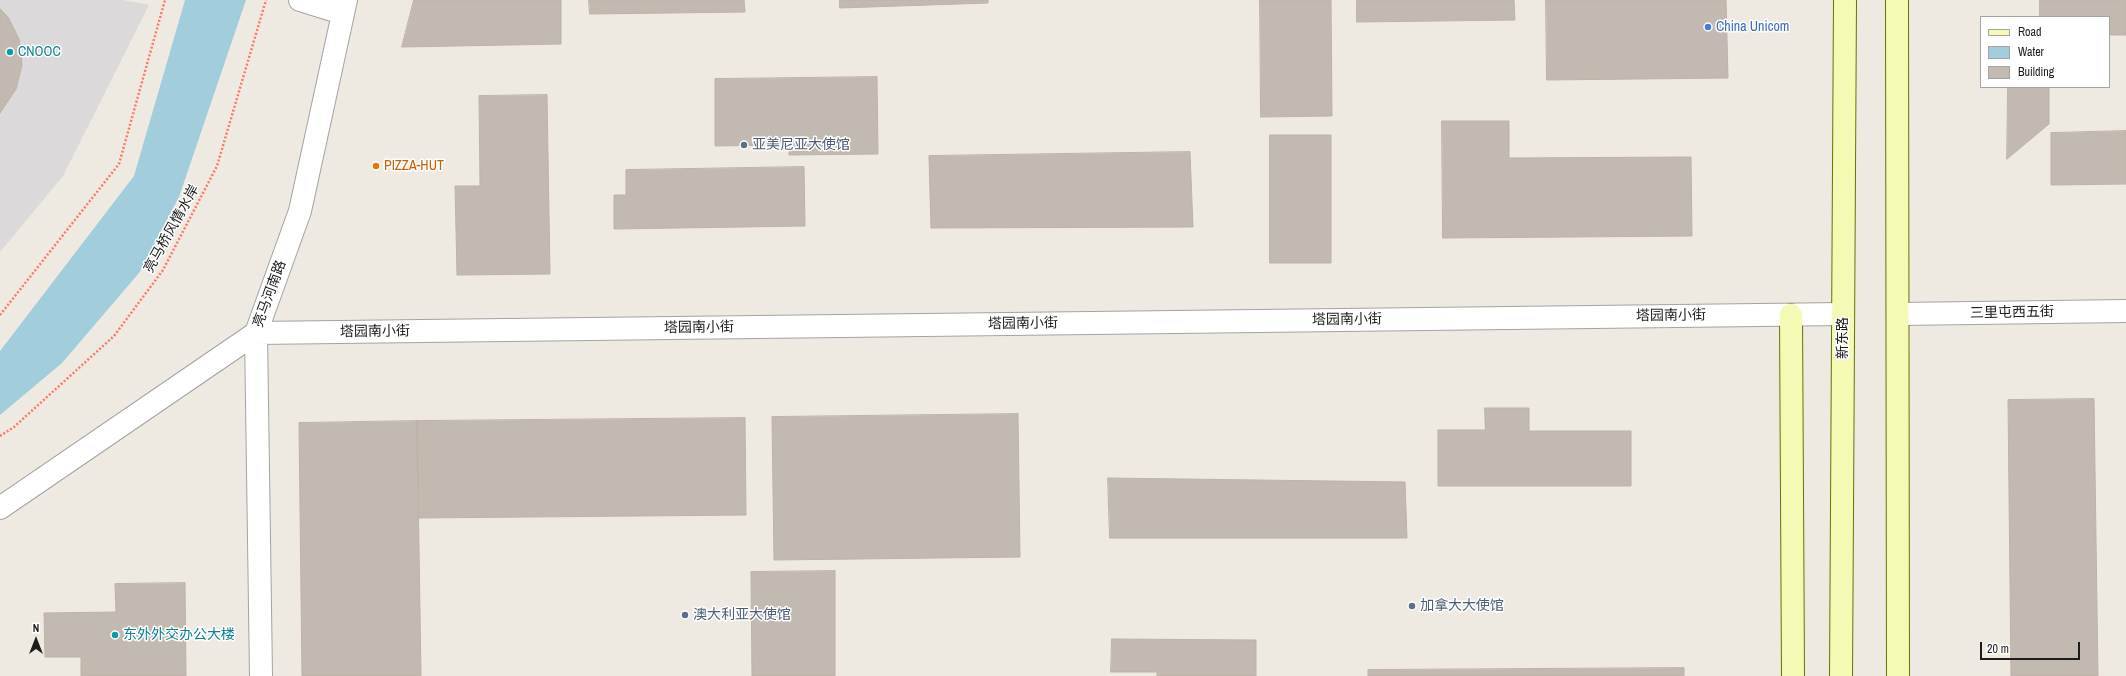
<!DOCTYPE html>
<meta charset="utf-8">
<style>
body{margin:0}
#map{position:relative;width:2126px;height:676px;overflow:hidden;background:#eeeae2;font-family:"Archivo Narrow",sans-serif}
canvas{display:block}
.legend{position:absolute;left:1980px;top:16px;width:130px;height:72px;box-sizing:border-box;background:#fff;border:1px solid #a4a4a4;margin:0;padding:5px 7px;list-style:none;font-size:12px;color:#1c1c1c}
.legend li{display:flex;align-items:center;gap:8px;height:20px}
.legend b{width:20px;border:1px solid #a4a4a4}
.north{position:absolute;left:16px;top:620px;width:40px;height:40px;-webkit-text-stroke:3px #fff;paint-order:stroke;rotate:0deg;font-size:11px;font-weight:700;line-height:16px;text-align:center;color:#1c1c1c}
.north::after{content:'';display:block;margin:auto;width:14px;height:18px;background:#1c1c1c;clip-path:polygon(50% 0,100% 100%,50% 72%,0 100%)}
.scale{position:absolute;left:1980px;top:642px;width:100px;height:18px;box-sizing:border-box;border:2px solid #1c1c1c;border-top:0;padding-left:5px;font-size:12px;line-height:14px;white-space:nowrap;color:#1c1c1c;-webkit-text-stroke:3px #fff;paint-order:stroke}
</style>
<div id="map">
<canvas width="2126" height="676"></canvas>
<ul class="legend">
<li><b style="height:5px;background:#f4fab4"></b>Road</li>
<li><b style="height:11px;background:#a1cddc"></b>Water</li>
<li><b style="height:11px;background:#c2bab1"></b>Building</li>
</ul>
<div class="north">N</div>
<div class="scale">20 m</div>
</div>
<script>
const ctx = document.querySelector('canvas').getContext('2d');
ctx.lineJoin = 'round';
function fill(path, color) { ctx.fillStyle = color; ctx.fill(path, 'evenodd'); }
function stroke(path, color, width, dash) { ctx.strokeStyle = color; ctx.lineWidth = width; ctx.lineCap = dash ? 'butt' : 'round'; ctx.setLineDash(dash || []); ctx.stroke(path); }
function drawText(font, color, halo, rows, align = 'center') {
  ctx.font = font + ' "Archivo Narrow","Noto Sans SC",sans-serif'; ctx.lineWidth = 3; ctx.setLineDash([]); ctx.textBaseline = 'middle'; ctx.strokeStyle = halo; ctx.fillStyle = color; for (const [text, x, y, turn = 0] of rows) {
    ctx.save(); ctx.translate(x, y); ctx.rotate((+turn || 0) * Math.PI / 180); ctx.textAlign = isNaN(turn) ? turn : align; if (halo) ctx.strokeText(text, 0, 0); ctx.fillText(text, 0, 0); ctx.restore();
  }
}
const residential = new Path2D(`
 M0,0H123L149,5L63,176L0,252Z`);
const water = new Path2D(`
 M185,0H246L179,197L139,273L62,363L0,415V351L134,176Z`);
const building = new Path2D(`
 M414,0H561V44L402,47Z
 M589,0H744L745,12L590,14Z
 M840,0H988V3L840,8Z
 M1260,0H1331L1332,116L1261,117Z
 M1357,0H1514L1515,20L1357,22Z
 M1546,0H1726L1728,78L1547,80Z
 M2040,0H2126V35H2109V17H2040Z
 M0,9L8,17L19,39L22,65L16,89L0,113Z
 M877,77L878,154L789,155V145L715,146V79Z
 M2008,87H2049V124L2007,159Z
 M547,95L550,274L457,275L455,186H480L479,96Z
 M1442,121H1509V158L1691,157L1692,236L1443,238Z
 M2126,131V184L2051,185V133Z
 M1270,135H1331V263H1270Z
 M1190,152L1193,227L931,228L929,156Z
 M804,167L805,226L614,229V195H626V170Z
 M2094,399L2098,676H2011L2008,400Z
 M1485,408H1529V431H1631V486H1438V430H1485Z
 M1018,414L1020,557L774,560L772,417Z
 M745,418L746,515L418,518L417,421Z
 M417,421L421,676H302L299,423Z
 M1108,478L1405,482L1407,538H1110Z
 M835,571V676H752L751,572Z
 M185,583L186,676H81V657H45L44,613L116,612L115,584Z
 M1112,639L1256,640V676H1157V672H1111Z
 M1684,668V676H1368V670Z`);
const path = new Path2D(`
 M0,315L119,164L165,0
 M0,436L14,427L114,336L163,270L217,166L266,0`);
const street = new Path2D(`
 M300,0L342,13
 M1899,314L2126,311
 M0,508L256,333L300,211L346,0
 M261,676L256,333L1843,314`);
const secondary = new Path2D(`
 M1897,0L1898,676
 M1791,315L1793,676
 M1841,676L1845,0`);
const markers = [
 [1708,27,4,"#3f7fe0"],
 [10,52,4,"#0f9aa8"],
 [744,145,4,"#5c6f8a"],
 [376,166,4,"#e8710a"],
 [1412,606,4,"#5c6f8a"],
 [685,615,4,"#5c6f8a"],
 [115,635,4,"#0f9aa8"]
];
const shopNames = [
 ["China Unicom",1716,27]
];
const cultureNames = [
 ["CNOOC",18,52],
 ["东外外交办公大楼",123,635]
];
const serviceNames = [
 ["亚美尼亚大使馆",752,145],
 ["加拿大大使馆",1420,606],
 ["澳大利亚大使馆",693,615]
];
const foodNames = [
 ["PIZZA-HUT",384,166]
];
const streetNames = [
 ["亮马桥风情水岸",172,229,-61],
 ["亮马河南路",270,294,-70],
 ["三里屯西五街",2012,313,-1],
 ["塔园南小街",1671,316,-1],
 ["塔园南小街",1347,320,-1],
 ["塔园南小街",1023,324,-1],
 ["塔园南小街",699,328,-1],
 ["塔园南小街",375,332,-1],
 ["新东路",1843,338,-90]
];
fill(residential, '#dbd9d9');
fill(water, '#a1cddc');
fill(building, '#c2bab1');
stroke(building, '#c0b1a4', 1);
stroke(street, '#a3a3a3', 24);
stroke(secondary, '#647304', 24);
stroke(path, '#fb7a66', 2.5, [2, 2]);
stroke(street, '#fff', 22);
stroke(secondary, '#f4fab4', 22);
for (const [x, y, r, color] of markers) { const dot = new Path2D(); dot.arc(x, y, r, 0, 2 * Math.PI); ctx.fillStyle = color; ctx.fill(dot); stroke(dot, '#fff', 1.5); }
drawText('14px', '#366cbe', '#fff', shopNames, 'left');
drawText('14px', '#0d838f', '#fff', cultureNames, 'left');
drawText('14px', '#4e5e75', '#fff', serviceNames, 'left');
drawText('14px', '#c56008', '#fff', foodNames, 'left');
drawText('14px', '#1c1c1c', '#fff', streetNames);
</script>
